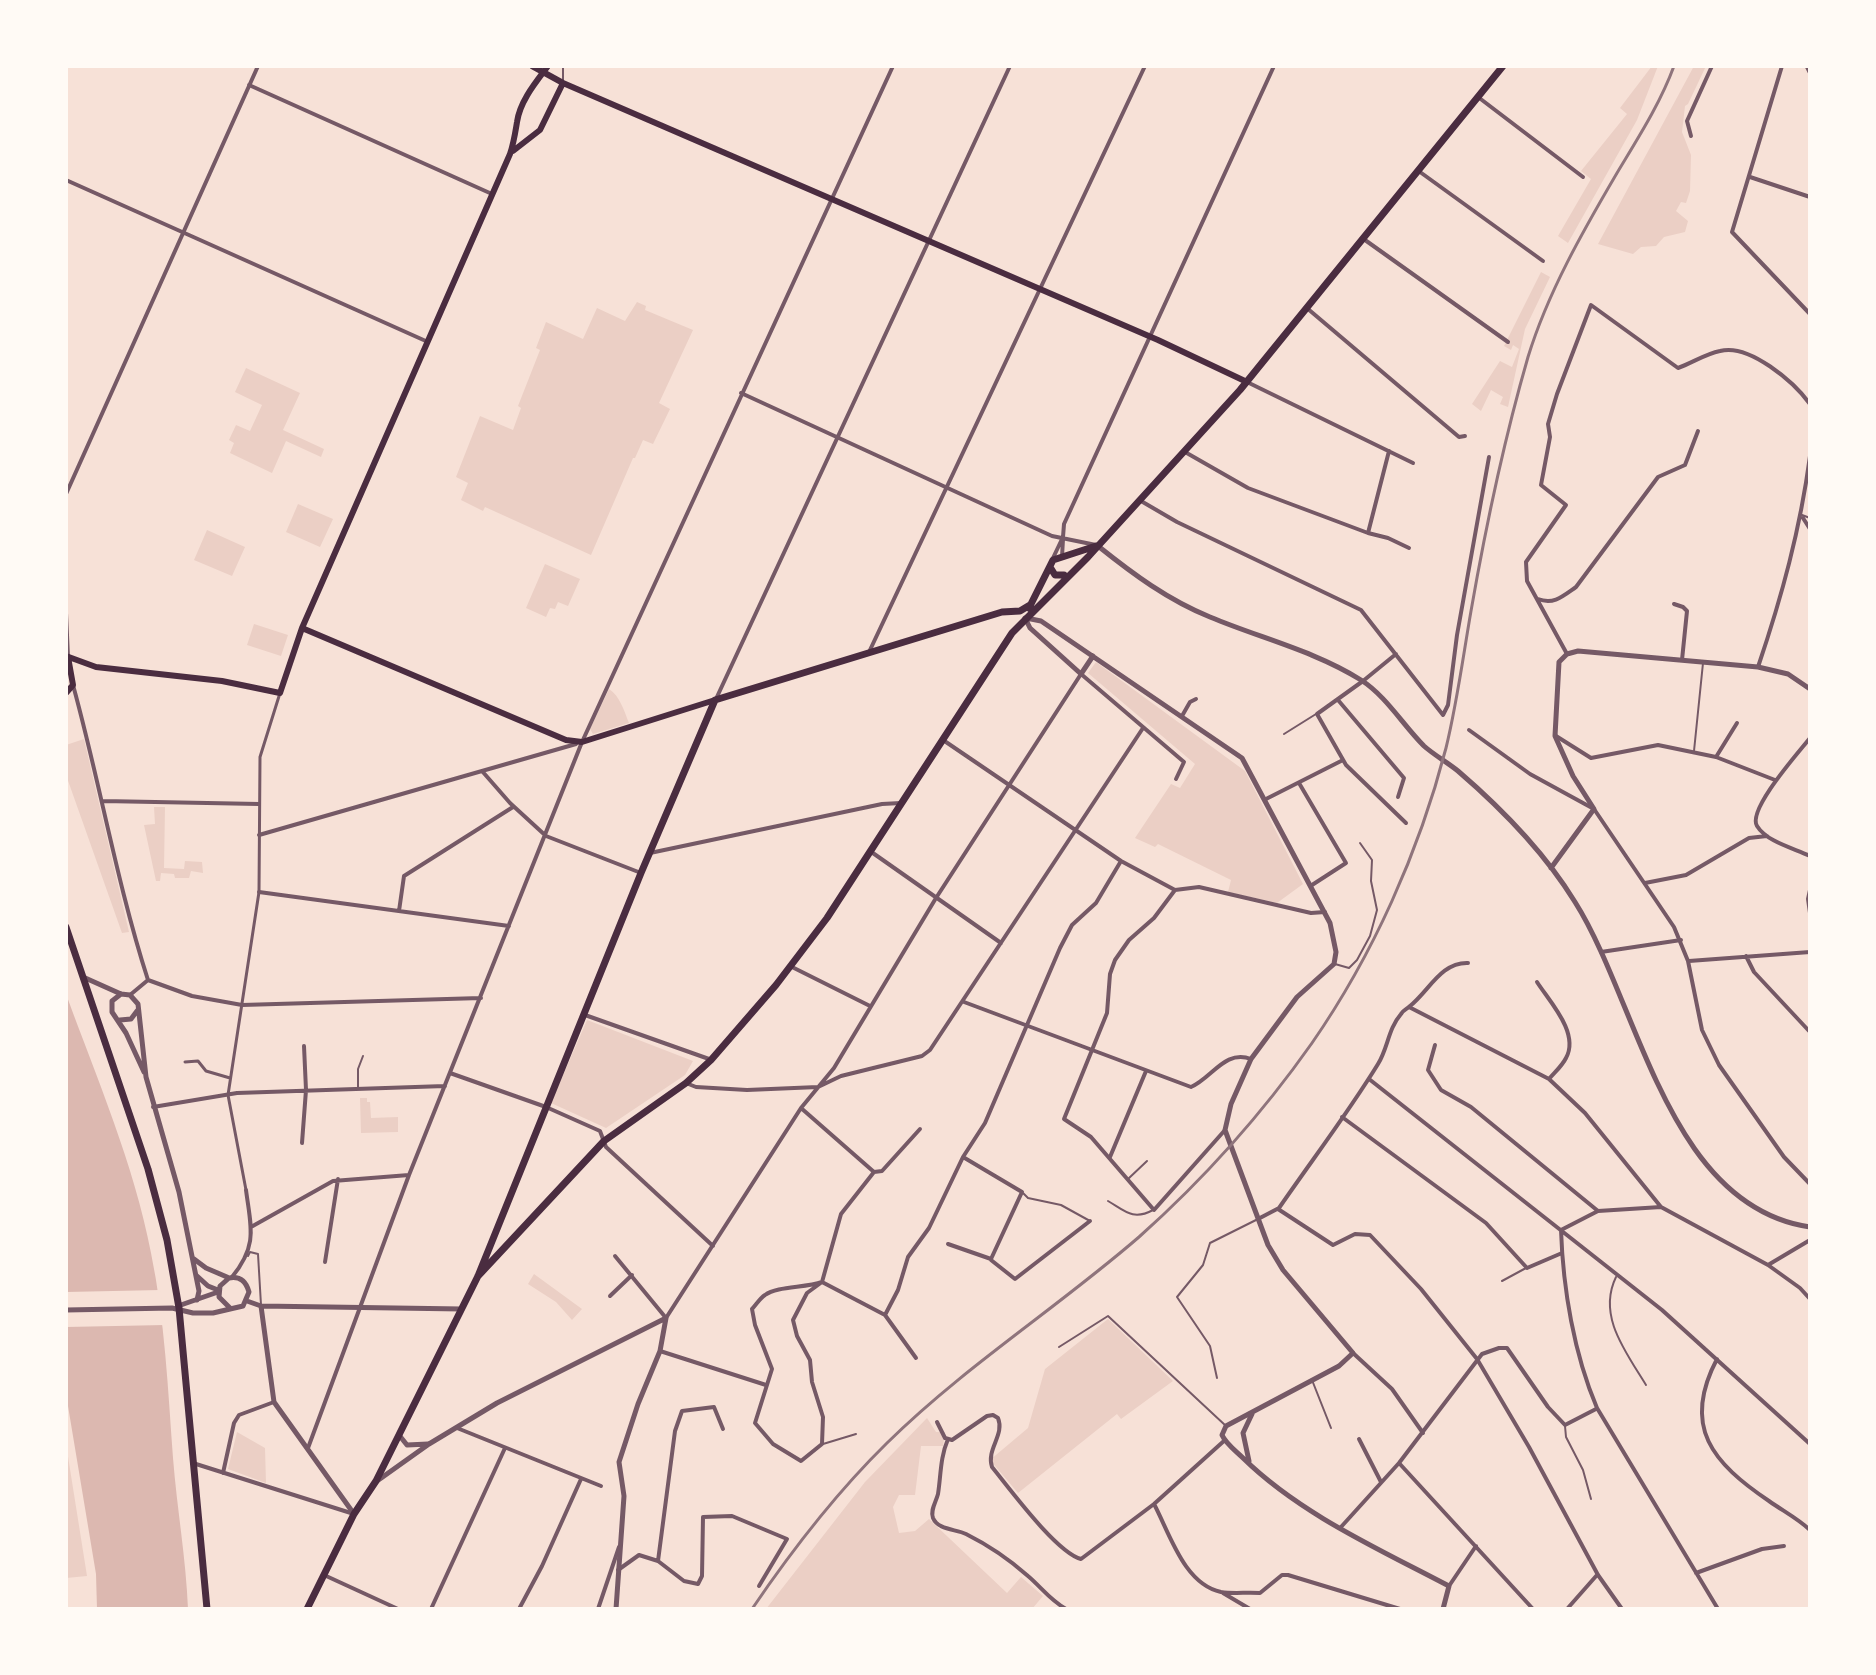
<!DOCTYPE html>
<style>
body{margin:0}
#map{position:relative;width:1876px;height:1675px;overflow:hidden;background:#f7e1d7;font-family:Raleway,sans-serif}
canvas{display:block}
.frame{position:absolute;inset:0;border:68px solid #fffaf5;pointer-events:none}
</style>
<div id="map">
<canvas width="1876" height="1675"></canvas>
<div class="frame"></div>
</div>
<script>
const ctx = document.querySelector('canvas').getContext('2d');
ctx.lineJoin = 'round';
function fill(path, color) { ctx.fillStyle = color; ctx.fill(path, 'evenodd'); }
function stroke(path, color, width, dash) { ctx.strokeStyle = color; ctx.lineWidth = width; ctx.lineCap = dash ? 'butt' : 'round'; ctx.setLineDash(dash || []); ctx.stroke(path); }
const green = new Path2D(`
 M1652,66H1658L1637,120L1568,243L1558,236L1591,179L1581,171L1627,114L1620,108Z
 M1694,66H1706L1688,104L1685,106L1682,132L1691,155L1690,191L1686,203L1681,202L1676,211L1688,221L1685,232L1664,237L1656,246L1641,247L1633,254L1598,244Z
 M1541,272L1550,277L1525,329L1508,407L1500,404L1503,397L1491,390L1481,411L1472,404L1500,361L1512,367L1519,349L1513,345L1511,350L1504,346Z
 M637,302L646,306L645,310L693,330L659,403L670,409L653,444L643,440L635,458H633L591,555L485,507L483,511L461,500L468,483L456,477L480,416L513,430L521,408L518,406L540,350L536,348L546,322L583,339L597,308L625,321Z
 M246,368L300,393L283,430L324,449L321,457L286,441L272,473L230,453L234,443L229,440L236,425L250,431L262,405L235,392Z
 M298,504L333,519L320,547L286,532Z
 M207,530L245,547L232,576L194,560Z
 M545,564L580,579L568,606L558,602L555,609L550,608L546,617L526,608Z
 M254,624L288,635L281,656L247,645Z
 M1096,662L1245,771L1303,884L1277,903L1228,892L1231,880L1158,844L1155,847L1135,838L1171,784L1180,788L1195,764L1088,673Z
 M609,689C620,696 624,711 629,723L593,734L590,729Z
 M84,739L129,932L122,933L66,775V745Z
 M154,807H165L164,868L184,869L185,861L202,862L203,873L191,871L189,878H175L174,874L161,873L160,881H156L144,825L155,824Z
 M587,1020L693,1061L685,1075L606,1128L551,1103Z
 M360,1098H367V1102H370L371,1118L398,1117V1132L361,1133Z
 M534,1274L582,1309L572,1320L556,1302L528,1284Z
 M1108,1319L1173,1381L1121,1419L1117,1414L1018,1493L990,1460L1028,1428L1045,1369Z
 M927,1418L936,1432H945L943,1446H921L915,1495H899L893,1507L899,1533L915,1531L929,1519L1007,1593L1021,1577L1043,1596L1032,1609H766L865,1482Z
 M237,1432L265,1448L266,1483L228,1469Z
 M66,1444L87,1576L66,1578Z`);
const water = new Path2D(`
 M66,994C97,1079 134,1164 151,1253C165,1321 168,1390 173,1458C177,1509 186,1558 188,1609H97L96,1574L66,1394Z`);
const pier = new Path2D(`
 M160,1290L165,1325L66,1327V1292Z`);
const service = new Path2D(`
 M563,66V82
 M1802,515L1810,518
 M1284,734L1316,714
 M1694,751L1703,663
 M1335,964L1349,968L1357,960L1370,936L1377,910L1371,881L1372,860L1360,843
 M358,1087V1069L363,1056
 M1128,1179L1147,1161
 M1023,1193L1028,1198L1061,1205L1090,1221
 M1108,1201C1125,1211 1133,1221 1153,1210
 M248,1256L250,1252L258,1254L261,1305
 M1616,1277C1597,1316 1626,1352 1646,1385
 M1502,1281L1526,1268
 M1059,1347L1108,1316L1226,1426
 M1217,1378L1210,1346L1177,1297L1203,1265L1210,1243L1258,1219
 M1312,1380L1331,1428
 M1565,1426L1566,1437L1583,1470L1591,1499
 M823,1444L856,1434`);
const pedestrian = new Path2D(`
 M185,1062L198,1061L206,1071L230,1078
 M246,1190L228,1095L259,892L260,757L280,693`);
const minor = new Path2D(`
 M1782,66L1732,232L1810,314
 M249,85L492,194
 M1478,97L1583,177
 M1691,136L1687,121L1712,66
 M1420,172L1543,261
 M1750,177L1810,197
 M66,180L428,342
 M1365,240L1508,342
 M1308,309L1459,437L1465,436
 M1247,382L1413,463
 M741,393L1052,536L1096,545
 M1185,452L1248,488L1368,533L1388,538L1409,548
 M66,494L258,66
 M1141,501L1177,522L1361,610L1443,715L1448,705L1457,635L1489,457
 M1803,518L1810,529
 M1368,533L1389,451
 M1062,557L1063,539
 M1053,558L1063,537L1064,524L1274,66
 M1538,599C1554,605 1563,596 1576,587L1658,477L1685,465L1698,431
 M1674,604L1683,607L1687,611L1682,660
 M66,613L68,657
 M870,650L1145,66
 M1396,654L1363,681L1317,714L1346,765L1406,823
 M1567,654L1527,581L1526,562L1566,505L1541,485L1550,437L1548,424L1557,394L1591,305L1678,368C1692,363 1705,354 1720,351C1749,343 1794,382 1810,404
 M1758,667C1782,596 1800,530 1810,456
 M73,685C100,783 117,884 148,980
 M716,699L1010,66
 M1338,700L1404,778L1398,797
 M1182,716L1190,702L1196,699
 M1469,730L1530,774L1594,809L1674,927L1688,961L1702,1030L1719,1065L1784,1157L1810,1184
 M1556,736L1591,758L1658,745L1716,757L1775,780
 M1810,738C1799,752 1747,810 1757,826C1767,842 1793,848 1810,856
 M943,740L1121,861L1175,890
 M1716,757L1737,723
 M482,771L510,803L546,836L641,873
 M1299,783L1346,863L1312,885
 M1266,799L1343,760
 M103,801L259,804
 M259,835L576,744
 M870,851L1001,943
 M650,853L882,804L901,803
 M1645,883L1686,875L1749,838L1767,836
 M1175,890L1154,918L1129,940L1115,960L1110,974L1107,1013L1064,1119L1091,1137L1154,1210L1225,1130
 M1175,890L1199,887L1311,913L1325,912
 M1810,890L1808,899L1810,913
 M259,892L509,926
 M399,911L404,876L513,807
 M1601,952L1681,940
 M1746,956L1754,972L1810,1032
 M1689,961L1810,952
 M790,966L870,1006
 M148,980L192,996L242,1005L481,998
 M1537,982C1549,1001 1580,1033 1566,1058C1562,1066 1555,1072 1549,1079
 M130,995L148,980
 M964,1002L1191,1087C1212,1078 1225,1049 1251,1059
 M1409,1007L1549,1079L1585,1113L1661,1207
 M585,1015L709,1059
 M1435,1045L1428,1070L1441,1090L1471,1107L1598,1211
 M450,1073L546,1107L600,1131L606,1147L713,1246
 M1369,1079L1662,1310L1810,1444
 M686,1083L696,1087L747,1090L818,1087L841,1076L922,1056L930,1050L1143,728
 M153,1107L237,1093L445,1086
 M801,1108L874,1172
 M1342,1117L1486,1223L1527,1268L1562,1253
 M302,1143L306,1090L304,1046
 M1110,1157L1146,1071
 M874,1172L841,1214L822,1282L807,1293L793,1320L797,1336L810,1360L812,1382L823,1417L822,1444L801,1461L773,1444L755,1423L772,1369L755,1325L752,1309C756,1305 760,1298 765,1295C777,1286 805,1288 822,1282L885,1315L916,1358
 M874,1172L882,1171L920,1129
 M1278,1209L1333,1245L1355,1234L1370,1235L1421,1289L1477,1359L1529,1447L1598,1575L1622,1609
 M1258,1219L1279,1208C1312,1160 1348,1113 1378,1064C1388,1048 1388,1029 1401,1014C1403,1010 1407,1009 1410,1006C1429,991 1441,962 1468,963
 M251,1227L333,1181L409,1175
 M1561,1230C1563,1289 1574,1354 1597,1408L1718,1609
 M1561,1230L1598,1211L1661,1207L1768,1265L1800,1288L1810,1299
 M948,1244L991,1259L1022,1192L963,1157
 M615,1256L666,1318L801,1108L834,1068L936,898L1081,674L1184,762L1176,779
 M991,1260L1015,1279L1090,1221
 M325,1262L338,1179
 M1768,1265L1810,1240
 M232,1277C258,1245 251,1228 246,1190
 M610,1296L632,1275
 M885,1315L898,1290L908,1257L929,1228L963,1157L985,1123L1060,948L1072,925L1096,903L1121,861
 M660,1351L766,1385
 M1353,1353L1392,1389L1423,1433
 M1717,1359C1681,1427 1713,1463 1769,1501C1783,1511 1797,1518 1810,1530
 M937,1422L945,1438L952,1440L987,1416L993,1415L998,1418C1005,1435 986,1449 992,1467C1010,1489 1056,1552 1081,1559L1154,1504L1225,1440
 M457,1428L601,1486
 M948,1439C940,1458 941,1475 938,1494C936,1502 930,1510 933,1518C938,1530 956,1529 966,1534C988,1545 1010,1560 1028,1576C1041,1587 1050,1600 1066,1609
 M1359,1439L1381,1482
 M308,1448L409,1175L582,742L893,66
 M1399,1463L1533,1609
 M196,1464L354,1514
 M223,1473L234,1423L239,1415L274,1402
 M1154,1504C1170,1534 1184,1584 1221,1592C1233,1594 1247,1592 1260,1593L1282,1575H1288L1400,1609
 M1341,1527L1399,1463L1482,1354L1499,1348H1507L1548,1407L1565,1425L1596,1409
 M658,1561L684,1581L698,1584L702,1576L703,1517L732,1516L787,1539L759,1586
 M618,1570L639,1555L658,1561L675,1431L682,1411L714,1407L723,1429
 M1696,1573L1762,1549L1784,1546
 M324,1575L398,1609
 M1449,1586L1476,1546
 M1223,1593L1250,1609
 M431,1609L505,1448
 M519,1609L542,1566L581,1479
 M598,1609L619,1547
 M1567,1609L1597,1575`);
const tertiary = new Path2D(`
 M1807,66L1810,72
 M1098,546C1133,574 1168,600 1210,617C1260,638 1315,651 1361,680C1386,696 1403,725 1424,746C1434,755 1447,762 1458,771C1501,808 1545,853 1575,902C1639,1003 1667,1206 1810,1227
 M1025,618L1030,628L1081,674L1093,656
 M1026,618L1041,621L1242,758L1330,923L1336,952L1334,964L1297,997L1251,1059L1231,1104L1225,1130L1268,1245L1283,1270L1353,1353L1339,1366L1226,1426L1222,1435C1226,1444 1236,1451 1243,1458C1300,1514 1379,1549 1449,1586L1443,1609
 M1551,868L1594,809L1573,776L1555,736L1559,662L1567,654L1578,651L1758,667L1788,674L1810,689
 M83,977L121,994L130,995L138,1004L146,1077L179,1192L199,1291L197,1300
 M121,994L112,1001V1012L126,1033L144,1072
 M120,1020L131,1019L137,1011
 M194,1259L206,1268L227,1277
 M197,1276L208,1286L218,1290
 M247,1301L261,1306L462,1309
 M178,1306L218,1292
 M261,1306L274,1402L354,1514
 M66,1310L172,1308L193,1313H213L243,1306L249,1292C246,1281 240,1276 229,1278L220,1286L219,1297L230,1308
 M399,1435L407,1445L428,1444
 M1249,1461L1243,1433L1252,1414
 M377,1481L429,1444L497,1403L666,1318L660,1351L638,1404L619,1462L624,1496L616,1609`);
const secondary = new Path2D(`
 M532,66L563,83L1158,340L1247,382
 M513,151L540,130L563,83
 M302,628L566,740L582,742L715,700
 M66,656L96,667L222,681L280,693L302,628L510,154C514,142 515,134 517,122C520,101 536,82 548,66
 M66,693L73,685L68,657`);
const primary = new Path2D(`
 M1050,567L1055,575H1064
 M1029,608L1053,560L1096,546
 M66,927L148,1169L167,1240L179,1308L207,1609
 M478,1276L604,1141L686,1083L711,1060L776,985L827,918L1012,633L1088,557L1240,390L1503,66
 M307,1609L354,1514L376,1481L478,1276L641,873L715,700L1002,612L1020,611L1030,605`);
const rail = new Path2D(`
 M752,1609C792,1550 836,1493 887,1443C964,1367 1057,1308 1139,1237C1204,1179 1262,1114 1312,1043C1373,955 1419,852 1446,748C1457,703 1463,657 1471,611C1486,525 1504,440 1528,357C1548,292 1583,231 1617,173C1638,138 1660,104 1674,66`);
fill(green, '#ebcfc5');
fill(water, '#dcb8b0');
fill(pier, '#f7e1d7');
stroke(service, '#755966', 2);
stroke(pedestrian, '#755966', 3);
stroke(minor, '#755966', 4);
stroke(tertiary, '#755966', 5);
stroke(secondary, '#4a2c40', 6);
stroke(primary, '#4a2c40', 7);
stroke(rail, '#8f747c', 3);
</script>
